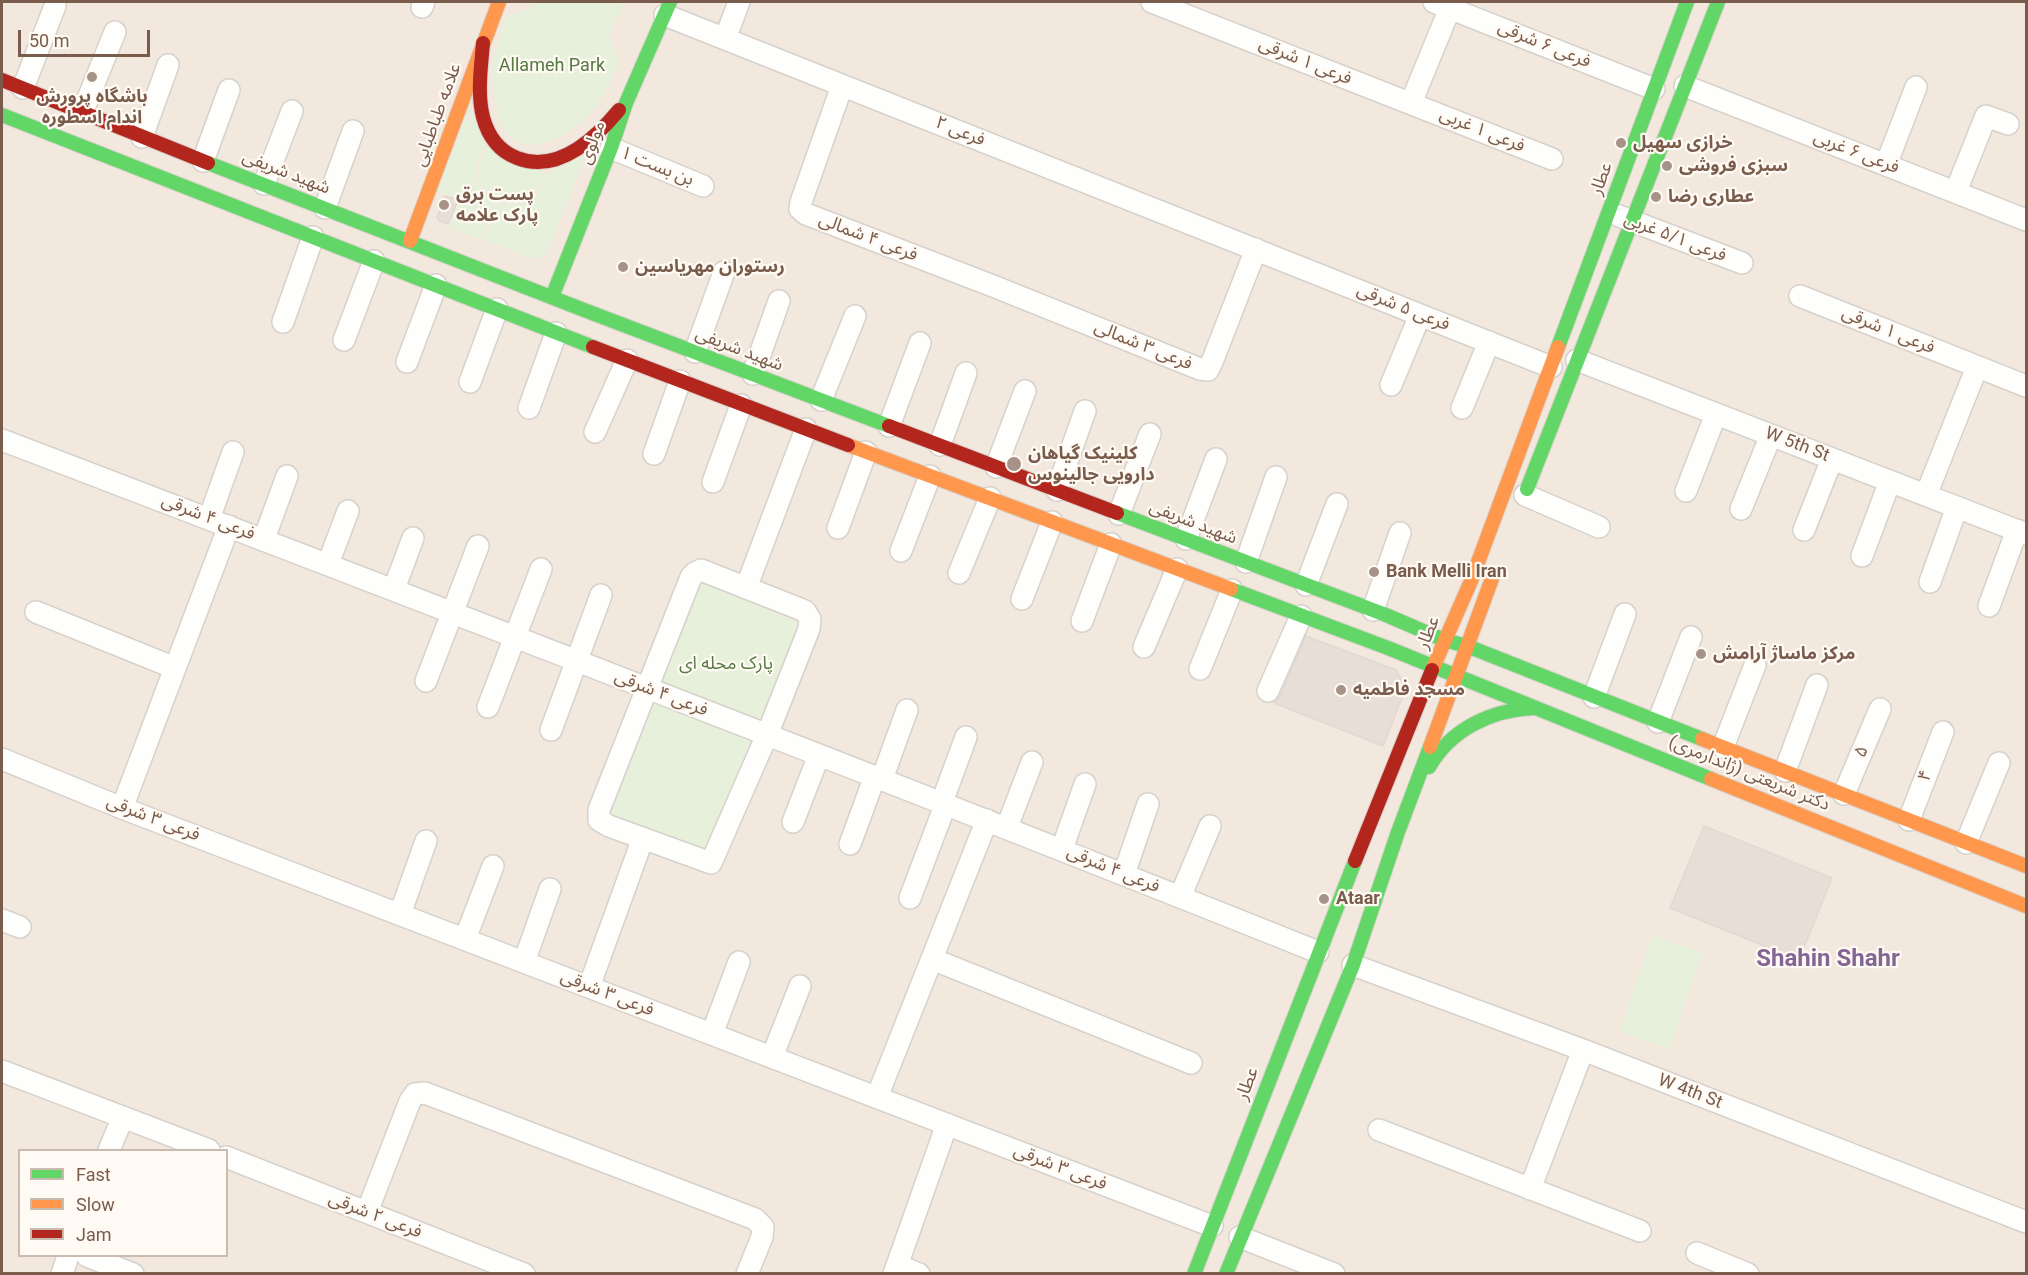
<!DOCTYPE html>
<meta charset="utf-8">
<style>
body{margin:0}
#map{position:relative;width:2028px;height:1275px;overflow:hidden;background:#f9f5f0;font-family:Roboto,sans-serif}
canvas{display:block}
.frame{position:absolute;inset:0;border:3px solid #7a5c4d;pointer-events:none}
.legend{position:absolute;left:18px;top:1149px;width:210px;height:108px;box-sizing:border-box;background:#fffaf3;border:2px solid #cabbb1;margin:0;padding:8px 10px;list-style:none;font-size:18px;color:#7a5c4d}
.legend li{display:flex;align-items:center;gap:12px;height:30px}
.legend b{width:30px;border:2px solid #cabbb1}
.scale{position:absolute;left:18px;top:30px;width:132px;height:27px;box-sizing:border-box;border:3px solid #7a5c4d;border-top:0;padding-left:8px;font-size:18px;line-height:21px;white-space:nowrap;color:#7a5c4d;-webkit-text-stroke:4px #fffaf3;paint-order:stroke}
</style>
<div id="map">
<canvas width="2028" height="1275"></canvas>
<div class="frame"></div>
<ul class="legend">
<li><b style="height:8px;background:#63d668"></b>Fast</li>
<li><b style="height:8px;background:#ff974d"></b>Slow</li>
<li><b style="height:8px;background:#b3261e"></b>Jam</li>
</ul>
<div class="scale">50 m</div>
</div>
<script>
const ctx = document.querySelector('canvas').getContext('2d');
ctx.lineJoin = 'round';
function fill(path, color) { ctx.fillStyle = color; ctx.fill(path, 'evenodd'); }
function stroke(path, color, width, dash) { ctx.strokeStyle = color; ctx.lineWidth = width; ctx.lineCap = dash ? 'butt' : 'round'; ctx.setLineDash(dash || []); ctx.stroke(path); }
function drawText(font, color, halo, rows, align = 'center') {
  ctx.font = font + ' Roboto,"Noto Sans Arabic",sans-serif'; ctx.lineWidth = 4.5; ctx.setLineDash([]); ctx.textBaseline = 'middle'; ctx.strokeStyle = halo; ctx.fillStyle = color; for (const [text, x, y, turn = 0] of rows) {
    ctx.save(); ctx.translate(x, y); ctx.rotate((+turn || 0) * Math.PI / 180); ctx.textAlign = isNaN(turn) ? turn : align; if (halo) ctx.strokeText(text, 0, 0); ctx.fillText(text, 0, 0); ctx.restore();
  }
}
const residential = new Path2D(`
 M2,2H2026V1273L2,1274ZM20,1150H226V1256H20Z`);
const green = new Path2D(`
 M534,2H624L609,38L620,60C613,78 606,94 594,109C570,139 511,169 498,113C495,98 490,81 492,67C495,50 501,33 505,17L531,9Z
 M470,109L486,145C471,167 474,186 495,202L480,239L448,227L458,200L436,191Z
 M488,146L545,174C525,232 454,195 488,146Z
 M588,150L546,255L535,259L483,240L496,203L509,205L525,203L539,192L547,175Z
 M698,579L803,625L707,854L608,816Z
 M1653,935L1703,953L1669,1049L1619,1031Z`);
const building = new Path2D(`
 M445,196L458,200L448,224L439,221L437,217Z
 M1306,636L1396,670L1403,682V695L1383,746L1274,703L1280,696Z
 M1704,826L1832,878L1799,960L1670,908Z`);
const street = new Path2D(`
 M1152,2L1552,159
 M1434,2L1654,89
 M422,7L424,2
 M665,15L1551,367
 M725,39L739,2
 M842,86L801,202L800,209L806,214L993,286L1200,369L1208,370L1212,362L1256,249
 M1685,86L2026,220
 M23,88L55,6
 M1411,103L1450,8
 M82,113L115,32
 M142,137L168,65
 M611,148L703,186
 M203,161L229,90
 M1886,165L1916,87
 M264,184L292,111
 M1956,191L1986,116L2008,124
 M325,208L353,131
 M1619,216L1742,263
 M1800,296L2026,386
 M283,322L313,237
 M344,340L374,261
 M695,352L724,272
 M1577,360L2026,534
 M407,362L436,285
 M753,374L779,301
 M470,382L497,309
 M1391,385L1420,315
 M821,400L855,316
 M529,408L556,333
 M1462,408L1489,342
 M889,426L920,343
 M595,432L627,360
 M2,440C442,608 881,777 1318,952
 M940,445L966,373
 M654,454L680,381
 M996,467L1025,391
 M713,482L741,405
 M1057,490L1085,411
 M1686,491L1716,414
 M1525,495L1599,527
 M1926,495L1977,367
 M1741,509L1771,435
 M1119,514L1150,434
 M209,519L233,452
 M838,528L866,452
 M1804,530L1832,459
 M264,539L287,476
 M1186,539L1216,459
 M901,551L930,476
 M1862,556L1890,481
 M1246,562L1276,477
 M328,564L348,511
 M701,570L805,611L810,619L809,629L767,735L711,863L609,826L599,820V810L691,577L695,573Z
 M959,573L990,498
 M1930,582L1957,507
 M1306,585L1337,504
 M746,588L806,429
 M394,589L413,538
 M1022,599L1052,522
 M1989,606L2017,530
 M1373,610L1400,533
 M36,612L175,668
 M1082,621L1111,544
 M1144,647L1177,569
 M1200,669L1232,590
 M426,681L478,546
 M1268,691L1301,616
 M1594,697L1625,614
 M488,707L541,569
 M1658,722L1691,637
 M551,730L601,595
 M1723,747L1755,665
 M2,759L122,808L1212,1226
 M1785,771L1817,685
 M882,779L907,710
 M1844,794L1880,709
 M942,802L966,737
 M122,808L229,526
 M1909,820L1943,732
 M793,822L819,755
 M1007,827L1032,762
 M1966,843L1999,763
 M850,844L875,776
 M1062,849L1085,784
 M1124,874L1148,804
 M1180,897L1210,826
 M910,898L946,803
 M400,914L426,841
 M2,920L20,927
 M465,939L493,866
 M932,959L1191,1063
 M524,962L550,889
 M1353,965L1583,1050L2026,1222
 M589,987L643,838
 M712,1034L739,962
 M772,1057L800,986
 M2,1071L209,1150
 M877,1097L987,820
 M1379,1130L1640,1231
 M109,1150L123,1117
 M226,1157L524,1274
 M1530,1189L1583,1050
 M367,1212L410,1101L415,1094L425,1093L755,1219L763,1227L762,1237L747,1274
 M1240,1237L1334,1274
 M1697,1253L1748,1274
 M87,1256L133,1274
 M897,1265L919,1274
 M62,1274L68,1256
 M894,1274L947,1124`);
const fast = new Path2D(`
 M2,115L593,347
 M208,163L584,310L889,426
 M552,297L611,148L626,103L670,2
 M1558,347L1687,2
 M1527,489L1718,2
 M1117,513L1386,615L1444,640L1467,646L1702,739
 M1231,589L1388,648L1711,779
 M1429,767C1451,729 1491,710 1534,708
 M1194,1274L1355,861
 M1226,1274L1353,965L1398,832L1430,747`);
const slow = new Path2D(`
 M410,241L499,2
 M848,445L1231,589
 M1432,670L1471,581L1558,347
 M1702,739L2026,866
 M1430,747L1493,576
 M1711,779L2026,906`);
const jam = new Path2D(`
 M483,43C481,67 477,93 483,117C488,136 499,151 517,158C558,174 595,139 619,110
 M2,80L208,163
 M593,347L848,445
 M889,426L1117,513
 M1355,861L1432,670`);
const markers = [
 [92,77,6,"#a69286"],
 [1621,143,6,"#a69286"],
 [1667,166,6,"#a69286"],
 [1656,197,6,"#a69286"],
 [444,205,6,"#a69286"],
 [623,267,6,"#a69286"],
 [1014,464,8,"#a69286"],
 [1374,572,6,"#a69286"],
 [1701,654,6,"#a69286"],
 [1341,690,6,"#a69286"],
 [1324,899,6,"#a69286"]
];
const streetNames = [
 ["فرعی ۶ شرقی",1544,45,22],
 ["فرعی ۱ شرقی",1305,62,22],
 ["علامه طباطبایی",438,115,-70],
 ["فرعی ۱ غربی",1482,131,22],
 ["فرعی ۲",960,132,22],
 ["مولوی",593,143,-70],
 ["فرعی ۶ غربی",1856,153,21],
 ["بن بست ۱",657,167,22],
 ["شهید شریفی",286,173,21],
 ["عطار",1602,179,-70],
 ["فرعی ۴ شمالی",868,238,21],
 ["فرعی ۵/۱ غربی",1675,238,21],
 ["فرعی ۵ شرقی",1403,308,22],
 ["فرعی ۱ شرقی",1888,331,22],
 ["فرعی ۳ شمالی",1143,346,22],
 ["شهید شریفی",739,350,21],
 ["W 5th St",1797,445,21],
 ["فرعی ۴ شرقی",208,518,21],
 ["شهید شریفی",1193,523,21],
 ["عطار",1429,633,-68],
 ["فرعی ۴ شرقی",661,694,21],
 ["۵",1862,752,-67],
 ["دکتر شریعتی (ژاندارمری)",1749,774,22],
 ["۴",1926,776,-69],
 ["فرعی ۳ شرقی",153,819,21],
 ["فرعی ۴ شرقی",1113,870,22],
 ["فرعی ۳ شرقی",607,994,21],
 ["عطار",1248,1084,-69],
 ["W 4th St",1690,1092,21],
 ["فرعی ۳ شرقی",1060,1168,21],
 ["فرعی ۲ شرقی",375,1216,21]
];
const parkNames = [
 ["Allameh Park",552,66],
 ["پارک محله ای",726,664]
];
const poiNames = [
 ["باشگاه پرورش",92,97,"center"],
 ["اندام اسطوره",92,118,"center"],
 ["خرازی سهیل",1633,143],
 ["سبزی فروشی",1679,166],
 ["پست برق",456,195],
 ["پارک علامه",456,216],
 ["عطاری رضا",1668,197],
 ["رستوران مهریاسین",635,267],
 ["کلینیک گیاهان",1028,454],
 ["دارویی جالینوس",1028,475],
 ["Bank Melli Iran",1386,572],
 ["مرکز ماساژ آرامش",1713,654],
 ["مسجد فاطمیه",1353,690],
 ["Ataar",1336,899]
];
const districtNames = [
 ["Shahin Shahr",1828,960]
];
fill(residential, '#f2e8de');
fill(green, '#e7f0db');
fill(building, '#e6ded7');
stroke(building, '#e2d8d2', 1.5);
stroke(street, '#d7d1cb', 24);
stroke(fast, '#d9d2cb', 16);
stroke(slow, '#d9d2cb', 16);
stroke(jam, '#d9d2cb', 16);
stroke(street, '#fefefd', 21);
stroke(fast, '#63d668', 14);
stroke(slow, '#ff974d', 14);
stroke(jam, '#b3261e', 14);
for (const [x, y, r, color] of markers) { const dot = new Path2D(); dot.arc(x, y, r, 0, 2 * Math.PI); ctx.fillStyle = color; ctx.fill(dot); stroke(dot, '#fffaf3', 2); }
drawText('18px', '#7a5c4d', '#fffaf3', streetNames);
drawText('18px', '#537a41', '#fffaf3', parkNames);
drawText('bold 18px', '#7a5c4d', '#fffaf3', poiNames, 'left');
drawText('bold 24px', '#846695', '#fffaf3', districtNames);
</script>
